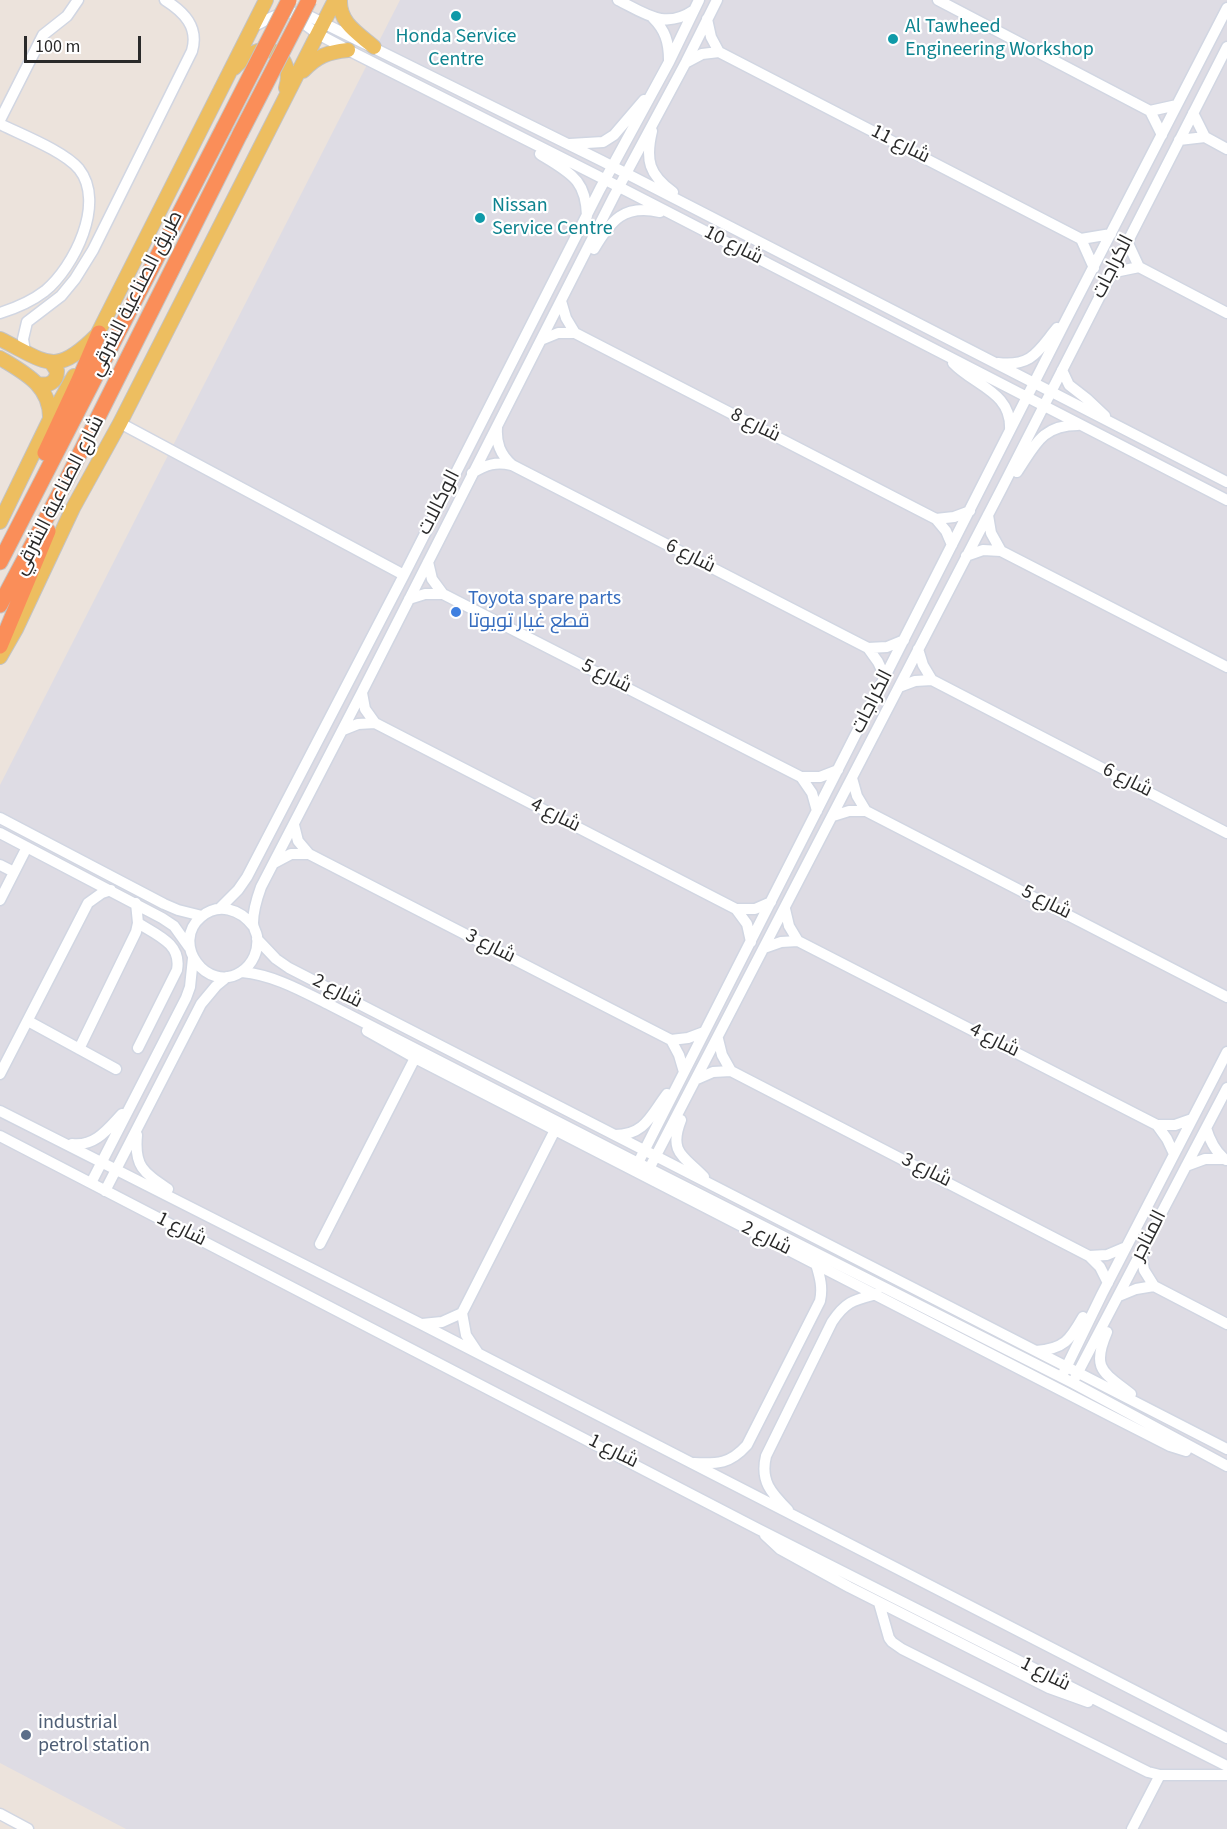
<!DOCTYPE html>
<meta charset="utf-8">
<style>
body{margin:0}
#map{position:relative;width:1227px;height:1829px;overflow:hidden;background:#ece3dc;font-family:"Source Sans 3",sans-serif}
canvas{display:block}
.scale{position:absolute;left:24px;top:36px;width:117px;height:27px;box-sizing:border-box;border:3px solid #2a2a2a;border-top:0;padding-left:8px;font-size:18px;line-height:21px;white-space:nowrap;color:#2a2a2a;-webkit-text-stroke:4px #fff;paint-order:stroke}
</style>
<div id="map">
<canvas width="1227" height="1829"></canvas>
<div class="scale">100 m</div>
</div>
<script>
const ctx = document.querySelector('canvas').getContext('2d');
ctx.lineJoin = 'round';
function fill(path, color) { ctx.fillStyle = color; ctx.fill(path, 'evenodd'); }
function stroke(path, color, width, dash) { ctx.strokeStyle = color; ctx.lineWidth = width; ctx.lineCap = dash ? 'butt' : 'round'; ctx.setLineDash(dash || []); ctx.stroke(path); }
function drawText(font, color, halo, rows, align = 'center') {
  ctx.font = font + ' "Source Sans 3",Cairo,sans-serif'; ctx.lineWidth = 4.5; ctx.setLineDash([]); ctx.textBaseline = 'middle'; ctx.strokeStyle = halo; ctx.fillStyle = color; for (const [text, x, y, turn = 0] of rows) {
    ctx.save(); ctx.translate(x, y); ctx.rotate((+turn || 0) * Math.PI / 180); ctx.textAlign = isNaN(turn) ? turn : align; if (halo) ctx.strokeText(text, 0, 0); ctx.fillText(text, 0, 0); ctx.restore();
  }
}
const industrial = new Path2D(`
 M400,0H1227V1829H126L0,1763V785Z`);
const minor = new Path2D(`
 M618,0C646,14 665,30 694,10
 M938,0L1150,111L1162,135
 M295,17L318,34L348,50L596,175L1227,500
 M653,18C665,30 669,42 669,60
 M707,19L711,37L719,52L1081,239L1111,234
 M251,28C272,17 286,7 309,16L602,161L1227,482
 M687,62L702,54L719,52
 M1150,111L1177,105
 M1193,113L1205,137
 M0,120L43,35L67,16L78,0
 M0,124C22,135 64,151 79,169C106,203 74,267 45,291C32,301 16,308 0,313
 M652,131C645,160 649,175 673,192
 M1179,140L1205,137L1227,149
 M570,144L603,142L614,135L644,100
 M540,154C569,173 586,178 587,216
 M1081,239L1094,268
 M1127,241L1139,267L1227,313
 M594,249C611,220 624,204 660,212
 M1110,273L1139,267
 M561,301L566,318L575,333
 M541,340L558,333H575L936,519L946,531L952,545
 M25,351L23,339L27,322L61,296L75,279L93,250L192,51C199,27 184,12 165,0
 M953,363C975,386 1012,392 1010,430
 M998,363C1032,367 1038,351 1057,328
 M1062,370L1069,385L1087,399L1105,416
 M120,423L404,575
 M497,428C496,443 500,454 512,465L868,648L878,662L885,677
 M1017,472C1035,445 1042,425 1078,425
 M472,473C486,465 496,461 511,465
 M988,515L991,533L1001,551
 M936,519L954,517L970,511
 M966,556L983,550L1001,551L1227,667
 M428,562L432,579L443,594
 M409,599L425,594H443L801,777H820L838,770
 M868,648L887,647L904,640
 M918,649L923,665L932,680L1227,833
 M899,687L915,681L932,680
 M362,693L365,709L375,723L736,909L747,924L751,942
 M343,730L358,724L375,723
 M801,777L812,793L817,811
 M852,778L857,796L866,811
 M833,816L849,811H866L1227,997
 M0,818L164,904L178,910L202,916
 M294,825L298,841L309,854L671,1040L688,1038L704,1032
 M0,833L162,918L174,926L189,947
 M274,863L291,854H309
 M0,865L14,872
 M0,900L27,847
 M219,909L238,890L247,877L404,575L600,189L669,62L699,0
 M736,909H755L771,902
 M785,909L789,926L798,941
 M253,926C240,909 218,902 201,917C170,943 207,994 241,972C253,964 259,950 257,936C256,931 253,928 253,923C253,910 257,898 261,887L362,692L614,196L686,62L717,0
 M257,939L276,959L289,968L1227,1449
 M764,948L781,942L798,941L1157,1125H1175L1192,1119
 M242,972C274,975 302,991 330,1005L638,1163L1073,1383L1227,1466
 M28,1021L116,1069
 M367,1031L415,1058L1113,1417L1170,1446L1186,1451
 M718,1039L722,1055L731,1071
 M671,1040L679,1055L684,1072
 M138,1048L177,970C182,944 157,935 138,923
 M79,1049L136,932L138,923L136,903
 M0,1074L88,903L102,893L111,890
 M697,1079L713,1072L731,1071L1089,1256L1100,1267L1108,1283
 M0,1111L421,1324L1227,1738
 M681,1120C668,1153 684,1156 704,1177
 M1157,1125L1167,1139L1174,1154
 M1206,1128C1210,1141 1215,1152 1226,1160
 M137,1135C134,1166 143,1172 168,1189
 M615,1135C645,1135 651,1115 667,1094
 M0,1136L758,1529L1227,1766
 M72,1144C95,1147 108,1129 122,1114
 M638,1163L1066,320L1227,8
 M1186,1166L1205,1159H1223
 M649,1169L1002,488L1227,47
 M91,1183L186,998L190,987L193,958
 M105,1191L201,1004L216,986L227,977
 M320,1244L415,1058
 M1141,1252L1144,1270L1154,1286L1227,1324
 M1089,1256L1107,1255L1126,1247
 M1119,1296L1136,1289L1154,1286
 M422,1324L442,1322L462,1313
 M1107,1332C1091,1369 1103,1372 1131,1394
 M1036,1351C1064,1349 1070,1340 1083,1317
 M478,1353L466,1335L462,1313L555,1130
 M1064,1372L1102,1294L1227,1052
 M1075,1378L1227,1088
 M694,1463C718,1464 730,1464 747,1445L820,1301C823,1288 820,1277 816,1264
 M788,1510C771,1493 760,1481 766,1456L832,1322C846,1301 854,1300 877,1294
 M765,1535L780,1549L849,1587L1049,1688L1088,1702
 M879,1603L889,1638L892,1642L902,1649L1148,1772L1160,1775H1227
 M0,1814L28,1829
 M1132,1829L1160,1775`);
const major = new Path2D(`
 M340,0C339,23 358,33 374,47
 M234,68C241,61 248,54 258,51C281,44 292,69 286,88
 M303,71C317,56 328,52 348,50
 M0,339C48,363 55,377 97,335
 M94,341L266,0
 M0,358C25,373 51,386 50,419
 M39,384C49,386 57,382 57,371L51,362
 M0,522L50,419L74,376
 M0,657L16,629L73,508L120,423L335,0`);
const highway = new Path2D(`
 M45,453L79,380L99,333
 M0,562L224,127
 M0,605L64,485L240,134
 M0,646L48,531`);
const highwayBridge = new Path2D(`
 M224,127L289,0
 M240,134L309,0`);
const markers = [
 [456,16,6,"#0f9aa8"],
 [893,39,6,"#0f9aa8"],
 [480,218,6,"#0f9aa8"],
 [456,612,6,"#3f7fe0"],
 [26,1735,6,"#5c6f8a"]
];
const cultureNames = [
 ["Al Tawheed",905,28],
 ["Engineering Workshop",905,51],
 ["Honda Service",456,38,"center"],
 ["Centre",456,61,"center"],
 ["Nissan",492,207],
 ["Service Centre",492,230]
];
const streetNames = [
 ["شارع 11",900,145,27],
 ["شارع 10",733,246,27],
 ["الكراجات",1114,267,-63],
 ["طريق الصناعية الشرقي",137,294,-63],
 ["شارع 8",755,426,27],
 ["شارع الصناعية الشرقي",60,496,-63],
 ["الوكالات",440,503,-63],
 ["شارع 6",690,557,27],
 ["شارع 5",606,677,27],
 ["الكراجات",873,702,-63],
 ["شارع 6",1127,781,27],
 ["شارع 4",555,816,27],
 ["شارع 5",1046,903,27],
 ["شارع 3",490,947,27],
 ["شارع 2",337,992,27],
 ["شارع 4",994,1041,27],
 ["شارع 3",926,1171,27],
 ["شارع 1",181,1230,27],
 ["المناجر",1150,1236,-63],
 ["شارع 2",766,1239,27],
 ["شارع 1",613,1452,27],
 ["شارع 1",1045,1675,27]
];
const shopNames = [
 ["Toyota spare parts",468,600],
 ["قطع غيار تويوتا",468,623]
];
const serviceNames = [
 ["industrial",38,1724],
 ["petrol station",38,1747]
];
fill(industrial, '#dedce4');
stroke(minor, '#d1d6e2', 13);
stroke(major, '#c3c3c3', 16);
stroke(highway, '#c3c3c3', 17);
stroke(minor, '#fff', 10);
stroke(major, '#edbe60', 14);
stroke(highway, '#fa8e59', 15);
stroke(highwayBridge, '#c3c3c3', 17, []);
stroke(highwayBridge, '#fa8e59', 15);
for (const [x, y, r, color] of markers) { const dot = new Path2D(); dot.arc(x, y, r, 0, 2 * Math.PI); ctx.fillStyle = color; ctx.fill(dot); stroke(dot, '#fff', 2); }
drawText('20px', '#0d838f', '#fff', cultureNames, 'left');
drawText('20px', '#2a2a2a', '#fff', streetNames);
drawText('20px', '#366cbe', '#fff', shopNames, 'left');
drawText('20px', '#4e5e75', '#fff', serviceNames, 'left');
</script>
